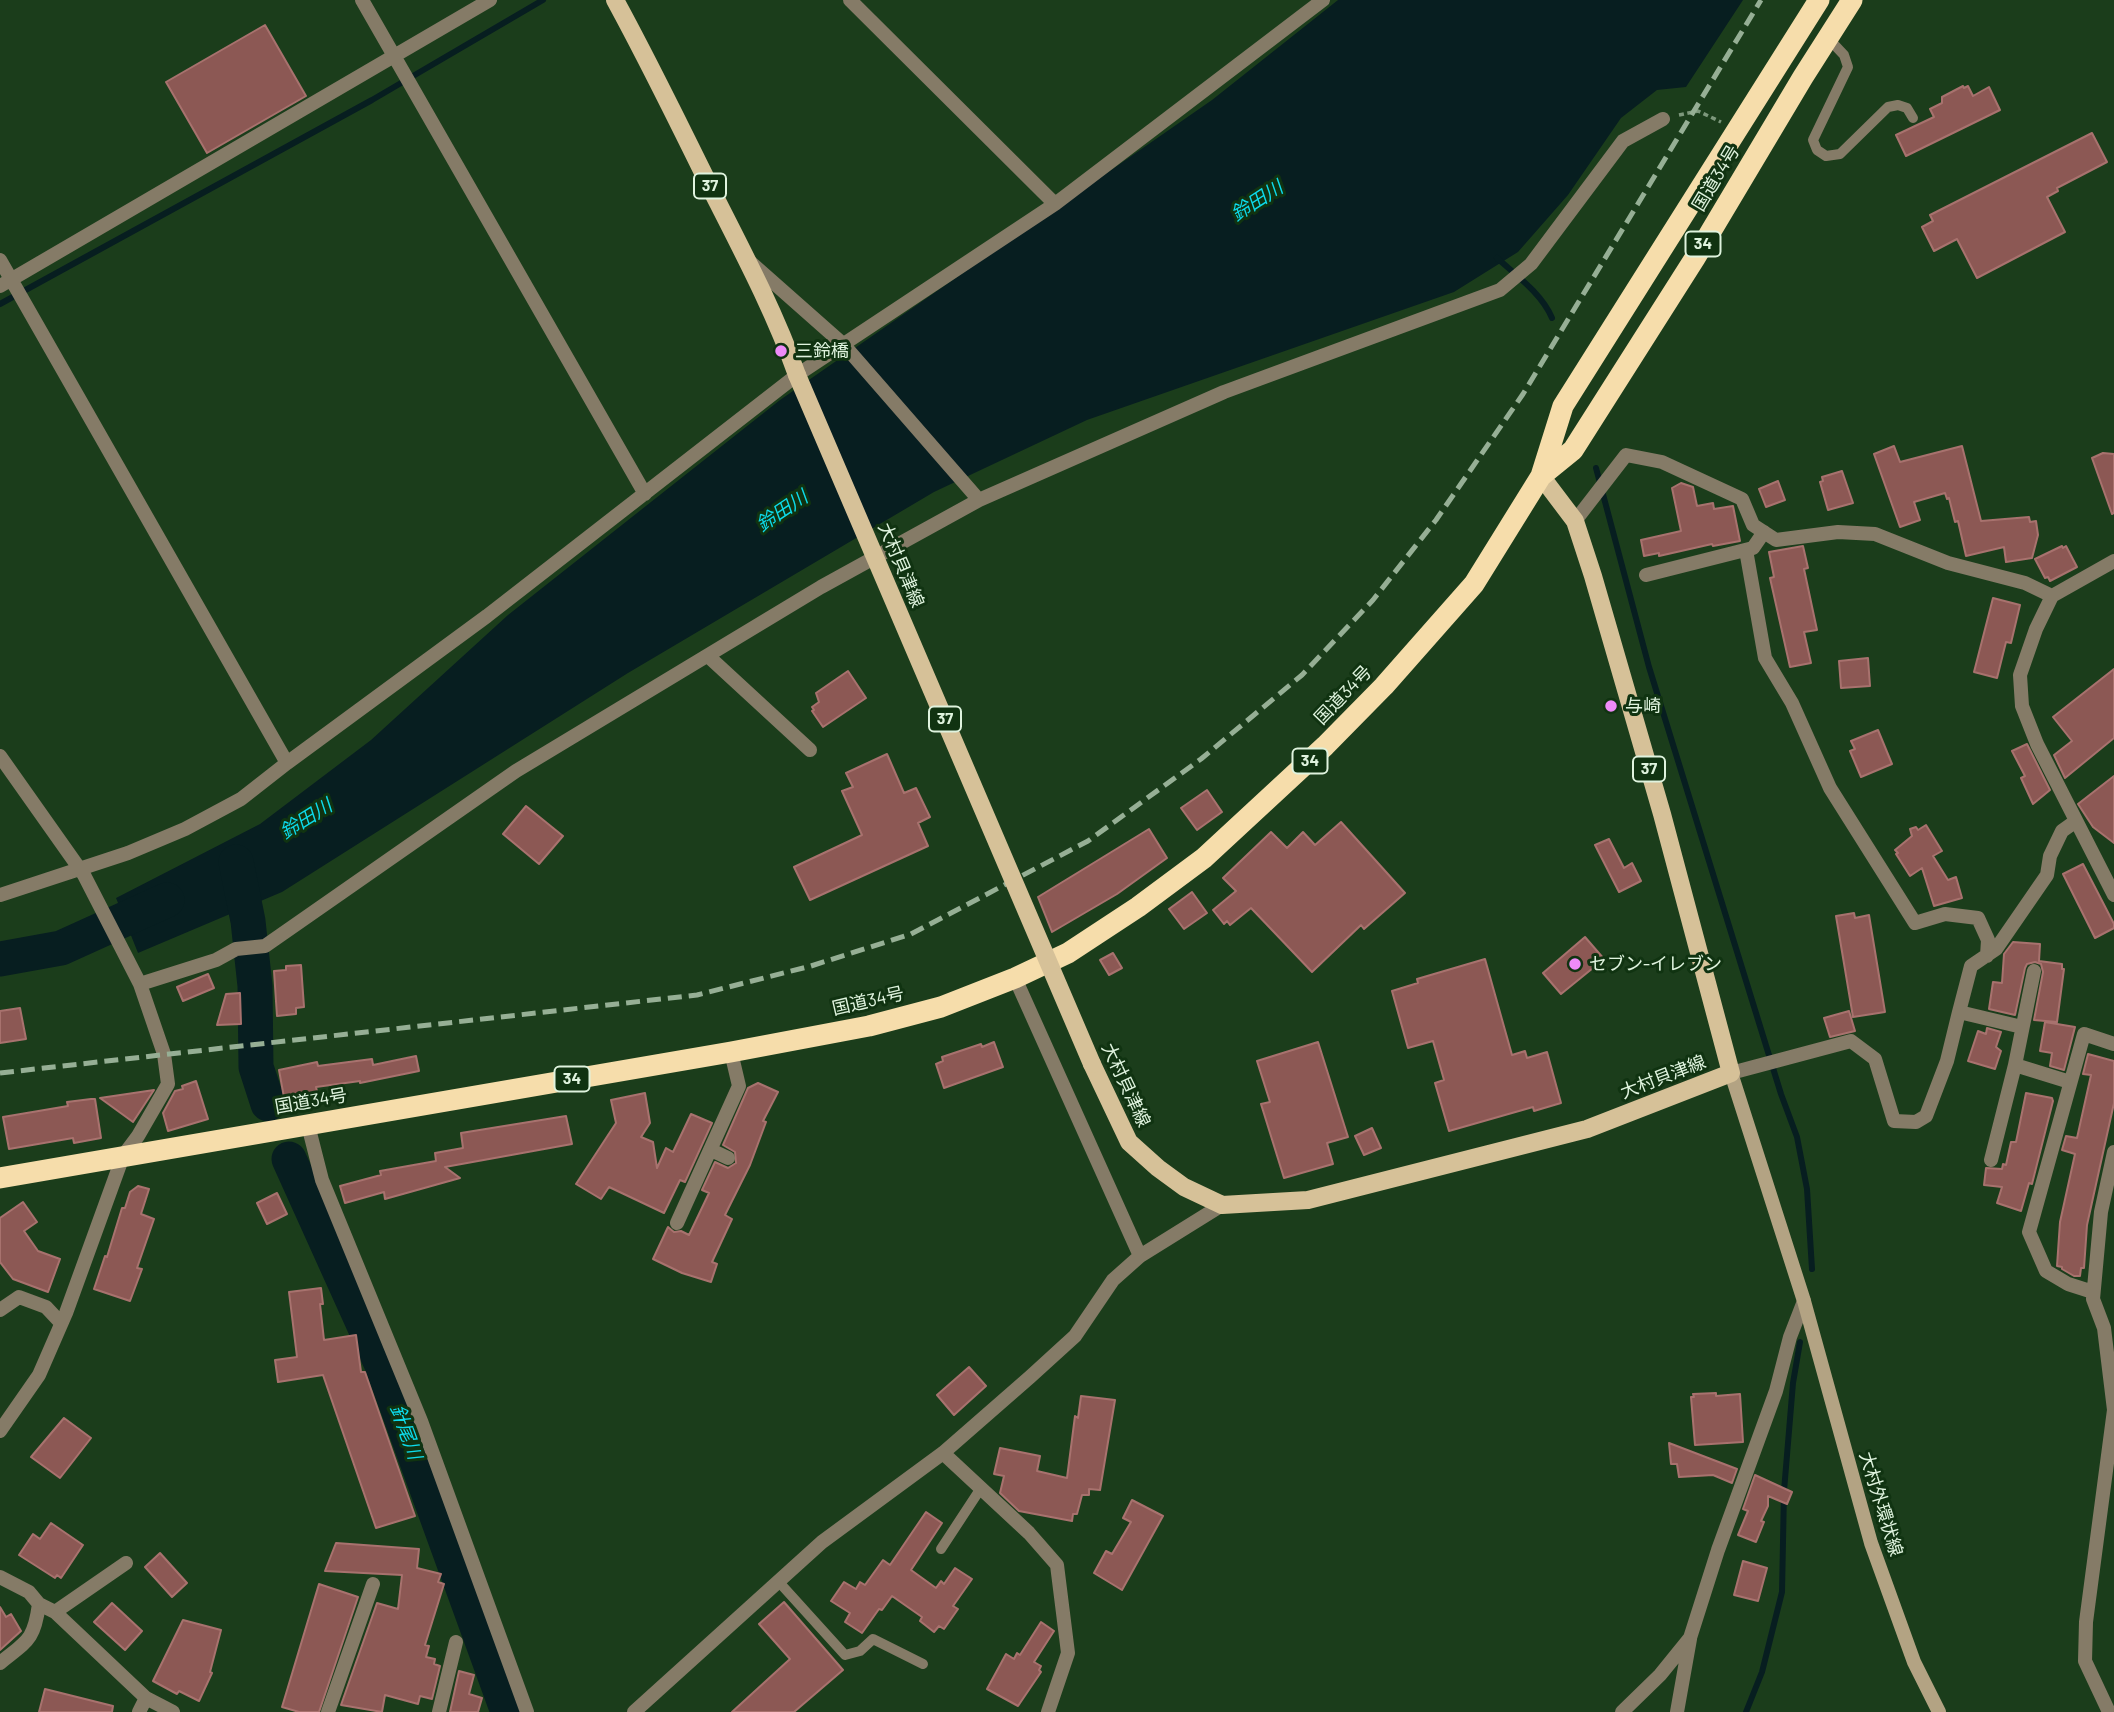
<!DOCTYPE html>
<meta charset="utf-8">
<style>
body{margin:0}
canvas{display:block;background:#1b3d1b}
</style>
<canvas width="2114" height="1712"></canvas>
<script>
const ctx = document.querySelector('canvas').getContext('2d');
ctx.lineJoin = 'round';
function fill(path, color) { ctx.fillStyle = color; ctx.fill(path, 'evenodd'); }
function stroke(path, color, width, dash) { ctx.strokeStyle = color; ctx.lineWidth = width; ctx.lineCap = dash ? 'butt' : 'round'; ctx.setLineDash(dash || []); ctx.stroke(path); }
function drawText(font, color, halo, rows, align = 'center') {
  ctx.font = font + ' Barlow,"Noto Sans JP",sans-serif'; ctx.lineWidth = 6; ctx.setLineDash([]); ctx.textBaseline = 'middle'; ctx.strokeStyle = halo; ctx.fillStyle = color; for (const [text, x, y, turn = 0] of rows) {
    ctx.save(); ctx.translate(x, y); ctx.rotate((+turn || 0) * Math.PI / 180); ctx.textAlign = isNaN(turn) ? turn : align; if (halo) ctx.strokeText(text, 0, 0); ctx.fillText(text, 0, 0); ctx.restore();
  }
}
const water = new Path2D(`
 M1338,0H1743L1686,87L1657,90L1621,118L1568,195L1518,252L1454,292L1087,420L934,492L628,673L282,892L138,953L116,898L260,824L371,740L508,615L780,400L1212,100Z`);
const stream = new Path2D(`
 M1497,258C1516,275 1542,294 1552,318
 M0,304L372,100L543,0
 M1596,468L1649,667L1781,1094L1797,1137L1807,1189L1812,1269
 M1746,1712L1762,1672L1782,1592L1784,1491L1793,1383L1800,1342`);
const river = new Path2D(`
 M236,862L248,921L255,986L256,1067L268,1104
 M0,959L61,948L167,900
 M289,1159L382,1365L508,1712`);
const building = new Path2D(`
 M265,25L306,96L207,153L166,82Z
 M1963,86L1964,88L1968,86L1973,96L1989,87L2000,110L1906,156L1896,135L1934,117L1930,109L1942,103V97Z
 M2092,133L2107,162L2057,188L2058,191L2047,197L2065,232L1977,278L1957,239L1934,251L1922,227L1933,221L1930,215Z
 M1894,446L1900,462L1962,446L1981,521L2029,517L2030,522L2036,521L2038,535L2032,558L2006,562L2004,547L1966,556L1958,521L1955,522L1949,498L1947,499L1945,493L1914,502L1920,520L1900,527L1874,454Z
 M2103,453L2114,454V513L2112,514L2092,458Z
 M1842,471L1853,503L1828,510L1820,482L1823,481L1822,477Z
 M1778,481L1785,500L1766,507L1759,489Z
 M1681,483L1693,487L1697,506L1713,503L1714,509L1733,506L1740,541L1713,546L1712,544L1659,556V553L1644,556L1641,540L1681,531L1672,488Z
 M1803,546L1808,568L1804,569L1817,630L1804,632L1811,663L1790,667L1770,578L1774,577L1769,552Z
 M2062,546L2063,548L2066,546L2077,567L2050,581L2048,577L2045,578L2035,559Z
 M1993,598L2020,605L2011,643L2006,642L1997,678L1974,672Z
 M1868,658L1870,686L1841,688L1839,661Z
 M2114,669V738L2065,778L2054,755L2072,741L2053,717Z
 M848,671L866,698L823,727L812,711L814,710L812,707L819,702L816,693Z
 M1878,730L1892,764L1861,777L1850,751L1855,749L1851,741Z
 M2027,744L2050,790L2033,804L2021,778L2025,776L2012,751Z
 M887,754L904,793L916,788L930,817L918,823L928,846L810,900L794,867L862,835L842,791L853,787L846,773Z
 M2114,776V843L2093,827L2078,804Z
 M1207,790L1222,812L1197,830L1181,808Z
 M526,806L563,836L539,864L503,834Z
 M1341,822L1405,893L1364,929L1361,925L1312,972L1251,908L1230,925L1227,921L1224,924L1213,910L1236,891L1223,878L1271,832L1287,848L1303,832L1315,845Z
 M1926,825L1942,851L1933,856L1948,880L1956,877L1962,898L1934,906L1922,868L1910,876L1896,854L1898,853L1895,850L1912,836L1910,829L1916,827L1918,830Z
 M1149,829L1167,858L1117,894L1052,932L1038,897Z
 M1609,839L1624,868L1632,863L1641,881L1619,892L1595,845Z
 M2083,864L2114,924V928L2095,938L2063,874Z
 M1192,892L1207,913L1184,929L1169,909Z
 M1854,913L1855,918L1869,915L1885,1012L1853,1017L1836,916Z
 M1585,937L1604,959L1561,994L1543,973Z
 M2013,942L2040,944L2039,961L2062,964V969H2064L2057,1022L2034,1020L2043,972L2041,964L2035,962L2027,964L2025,968L2015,1015L1989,1009L1993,982L2002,983L2004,954Z
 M1113,953L1122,968L1109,975L1100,960Z
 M1485,959L1512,1055L1525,1051L1527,1058L1547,1052L1561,1103L1534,1111L1533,1107L1449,1131L1435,1083L1444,1080L1433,1041L1408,1048L1392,991L1418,983L1417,979Z
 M301,965L304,1007L296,1008V1014L277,1016L274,971L286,970V966Z
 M208,974L214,988L183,1001L177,987Z
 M240,993L241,1024L217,1025L226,994Z
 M20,1008L26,1039L0,1043V1011Z
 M1849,1011L1855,1031L1830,1037L1824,1018Z
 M2045,1022L2075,1027L2064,1070L2050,1066L2052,1053L2040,1051Z
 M1987,1028L2001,1032L1996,1047L2001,1051L1995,1069L1968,1061L1978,1031L1986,1034Z
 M994,1042L1003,1067L944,1088L936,1064L943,1061L942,1057L981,1044L982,1047Z
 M1318,1042L1348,1137L1327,1143L1333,1164L1284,1178L1261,1104L1270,1102L1257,1061Z
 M2088,1054L2114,1061V1103L2087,1225L2084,1268H2081L2080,1276H2074L2062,1269V1267L2057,1266L2060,1222L2075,1154L2062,1150L2066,1136L2077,1138L2091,1075L2083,1074Z
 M416,1056L419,1071L360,1083V1081L316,1087L318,1096L285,1103L279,1070L317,1062L318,1066L372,1059L373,1065Z
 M196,1081L208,1119L168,1131L163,1113L175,1091L183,1089L182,1086Z
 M758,1083L778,1092L763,1121L766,1122L750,1165L725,1215L732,1219L712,1262L717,1264L711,1282L682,1273L653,1259L668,1227L674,1232L681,1231L689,1235L709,1193L702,1190L715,1162L728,1168L736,1163L735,1152L723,1145L748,1088Z
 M154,1090L133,1122L100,1098Z
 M645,1093L650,1123L641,1137L653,1142L657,1168L666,1148L673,1152L691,1114L712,1123L685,1182L680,1180L664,1213L609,1187L601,1199L576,1184L616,1123L611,1100Z
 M2026,1093L2052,1098L2053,1101L2032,1184L2029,1183L2021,1211L1997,1203L2002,1187L1984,1185L1986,1168L2002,1169L2003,1164L2006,1165L2011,1142H2016Z
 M91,1099H95L101,1138L74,1143L73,1138L9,1149L3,1117L68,1106L67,1102Z
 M566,1116L572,1144L445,1167L460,1178L385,1199L384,1192L345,1203L340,1186L381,1175L380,1171L436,1161L435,1153L463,1148L461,1133Z
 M1372,1128L1381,1148L1364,1155L1355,1136Z
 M138,1186L149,1189L141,1214L154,1219L137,1268L142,1269L130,1301L94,1289L105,1256L107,1257L122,1208H125L130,1192Z
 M277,1193L287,1214L267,1224L257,1203Z
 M23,1202L37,1222L24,1231L38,1251L60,1259L48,1292L13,1279L0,1262V1218Z
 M321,1288L323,1304H320L324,1340L356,1335L361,1372H365L415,1516L376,1528L323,1375L278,1382L275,1360L297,1357L289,1292Z
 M969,1367L986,1386L954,1415L937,1395Z
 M1716,1393V1396L1740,1394L1743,1442L1695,1445L1691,1397H1694L1693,1394Z
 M1081,1396L1115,1400L1100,1490L1089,1489V1495H1082L1077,1514H1073L1072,1521L1019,1511L1000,1493L1004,1476L994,1474L1000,1448L1040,1456L1037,1471L1067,1478L1075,1416L1078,1418Z
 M64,1418L91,1438L60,1478L31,1457Z
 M1669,1443L1737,1469L1732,1483L1713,1475L1679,1477L1677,1464H1671Z
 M1755,1475L1792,1492L1787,1504L1768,1496V1506L1761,1521L1764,1522L1756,1542L1738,1535L1748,1511L1743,1509Z
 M1132,1500L1163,1516L1122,1590L1094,1573L1106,1551L1112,1554L1131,1522L1123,1518Z
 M926,1512L942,1523L911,1570L936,1588L941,1581L944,1584L955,1568L972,1579L953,1606L958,1609L944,1629L939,1626L934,1632L920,1621L922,1617L892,1596L882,1610L879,1609L862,1633L845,1622L850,1613L831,1601L844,1582L856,1589L860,1582L865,1585L883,1560L890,1565Z
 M51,1523L83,1545L61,1578L57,1575L55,1578L19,1555L33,1534L40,1539Z
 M336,1543L419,1549L417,1568L441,1574L438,1582L444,1584L425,1645L429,1646L426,1657L435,1659L434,1664L440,1666L432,1699L420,1696L418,1704L385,1695L382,1712L341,1705L377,1603L398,1609L402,1575L325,1571Z
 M160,1553L187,1583L172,1597L145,1567Z
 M1743,1561L1767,1568L1758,1601L1734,1595Z
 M319,1584L358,1597L319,1712H299L282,1707Z
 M784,1602L843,1670L794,1712H732L790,1659L759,1624Z
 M112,1603L142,1631L125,1650L94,1622Z
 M0,1607L6,1617L11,1614L21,1631L0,1650Z
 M183,1620L221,1630L210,1672L212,1673L199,1701L179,1691L177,1694L153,1681Z
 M1041,1622L1054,1631L1034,1662L1041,1666L1039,1670L1041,1672L1018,1706L987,1689L1006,1654L1014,1659L1017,1653L1020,1655Z
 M459,1671L474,1675L469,1694L482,1698L478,1712H450Z
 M45,1689L113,1706L112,1712H39Z`);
const path = new Path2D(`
 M1679,115L1698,111L1721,122`);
const lane = new Path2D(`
 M1828,38L1844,55L1848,67L1813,140L1817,150L1826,156L1840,154L1888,107L1898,105L1907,108L1913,118
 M941,1549L981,1488
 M778,1581L845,1655L860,1651L873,1639L923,1664`);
const street = new Path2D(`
 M362,0L645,494
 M850,0L1055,204
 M0,260L287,763
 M749,261L844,345L979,500
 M0,286L490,0
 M1575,521L1626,455L1662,462L1742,499L1753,525L1776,540L1838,532L1875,534L1948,563L2025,583L2052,596
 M1746,550L1765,658L1792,703L1830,788L1915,923L1945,914L1978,918L1988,940L1987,956
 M2114,561L2052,596L2036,629L2020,675L2022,706L2037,744L2114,895
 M1646,575L1753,548L1764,532
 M708,656L810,750
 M0,756L84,875L140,984L164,1054L168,1084L138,1136L123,1156L66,1313L39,1375L0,1431
 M0,895L128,853L185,829L241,799L287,763L487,616L797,375L1055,204L1323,0
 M1015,978L1140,1256
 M140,984L216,960L236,949L265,946L516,771L821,587L979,500L1224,392L1500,290L1531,264L1623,141L1663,119
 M1959,1012L1971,966L1996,949L2047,875L2050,856L2062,831L2076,821
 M2015,1065L2034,971
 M1731,1073L1851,1041L1875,1059L1894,1121L1916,1122L1926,1116L1947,1061L1959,1012L2022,1027
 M308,1125L322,1180L421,1421L527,1712
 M711,1150L728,1158
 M1991,1160L2015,1065L2070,1082
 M677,1223L739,1086L731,1052
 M2093,1292L2068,1284L2046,1271L2029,1232L2084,1034L2114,1044
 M0,1310L19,1297L46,1307L61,1323
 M943,1453L1029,1533L1057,1565L1068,1653L1048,1712
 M0,1577L29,1592L39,1604L55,1612L146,1698L173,1712
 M55,1612L126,1563
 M0,1663C27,1641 34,1641 39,1604
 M139,1712L146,1698
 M328,1712L373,1584
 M439,1712L456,1642
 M634,1712L822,1542L943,1453L1030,1377L1075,1336L1113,1280L1140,1256L1222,1205
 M1622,1712L1660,1675L1690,1638L1718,1550L1776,1391L1790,1337L1804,1301
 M1677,1712L1690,1639
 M2109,1712L2085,1661L2086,1622L2114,1410L2104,1328L2093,1299L2101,1212L2114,1152`);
const secondary = new Path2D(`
 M1731,1073L1804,1301L1871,1543L1914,1662L1939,1712`);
const primary = new Path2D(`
 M615,0C650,64 682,130 714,195C744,254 775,313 797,375
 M1092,1064L1129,1142L1158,1168L1184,1187L1222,1205L1308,1200L1587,1129L1731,1073L1662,814L1593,576L1575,521L1541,476`);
const highway = new Path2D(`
 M1541,476L1573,450L1695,258L1803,77L1852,0
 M0,1178L731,1052L869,1026L941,1007L1015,978L1068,953L1138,907L1204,858L1325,746L1384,686L1474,584L1541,476L1563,406L1819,0`);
const rail = new Path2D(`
 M0,1073L697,995L811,966L911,934L1088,841L1201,759L1302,675L1373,600L1436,520L1523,394L1761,0`);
const primaryBridge = new Path2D(`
 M797,375L1092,1064`);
const markers = [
 [781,351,7,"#ee8bf8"],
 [1611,706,7,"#ee8bf8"],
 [1575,964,7,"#ee8bf8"]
];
const shields = [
 [710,186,32],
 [1703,244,35],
 [945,719,32],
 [1310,761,35],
 [1649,769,32],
 [572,1079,35]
];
const shieldNames = [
 ["37",710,186],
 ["34",1703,244],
 ["37",945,719],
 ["34",1310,761],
 ["37",1649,769],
 ["34",572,1079]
];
const streetNames = [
 ["国道34号",1716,178,-59],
 ["大村貝津線",901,565,67],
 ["国道34号",1343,695,-46],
 ["国道34号",868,1001,-13],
 ["大村貝津線",1663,1077,-21],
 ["大村貝津線",1126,1085,65],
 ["国道34号",311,1101,-10],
 ["大村外環状線",1881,1504,73]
];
const poiNames = [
 ["三鈴橋",795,351],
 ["与崎",1625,706],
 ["セブン-イレブン",1589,964]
];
const waterNames = [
 ["鈴田川",1257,201,-33],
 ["鈴田川",782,511,-34],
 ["鈴田川",306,819,-32],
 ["針尾川",406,1432,70]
];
fill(water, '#071e20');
stroke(stream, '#071e20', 6);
stroke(river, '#071e20', 35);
fill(building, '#8c5854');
stroke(building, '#a8726e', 2);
stroke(path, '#7c977b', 3.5, [5, 3.5]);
stroke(lane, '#857b67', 10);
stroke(street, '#857b67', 14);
stroke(secondary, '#b3a383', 14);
stroke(primary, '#d6c198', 18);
stroke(highway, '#f6ddab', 21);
stroke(rail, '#96af95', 5, [14, 7]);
stroke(primaryBridge, '#d6c198', 18);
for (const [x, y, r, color] of markers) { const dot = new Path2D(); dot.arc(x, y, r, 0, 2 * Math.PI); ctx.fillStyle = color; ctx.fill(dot); stroke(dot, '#103311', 2.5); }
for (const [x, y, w] of shields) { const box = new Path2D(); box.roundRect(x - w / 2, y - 12.5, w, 25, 5); ctx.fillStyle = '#103311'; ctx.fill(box); stroke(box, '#dff3de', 2); }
drawText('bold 16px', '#dff3de', null, shieldNames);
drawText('18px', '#dff3de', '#103311', streetNames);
drawText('18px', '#dff3de', '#103311', poiNames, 'left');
drawText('italic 19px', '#0ddbeb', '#103311', waterNames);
</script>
